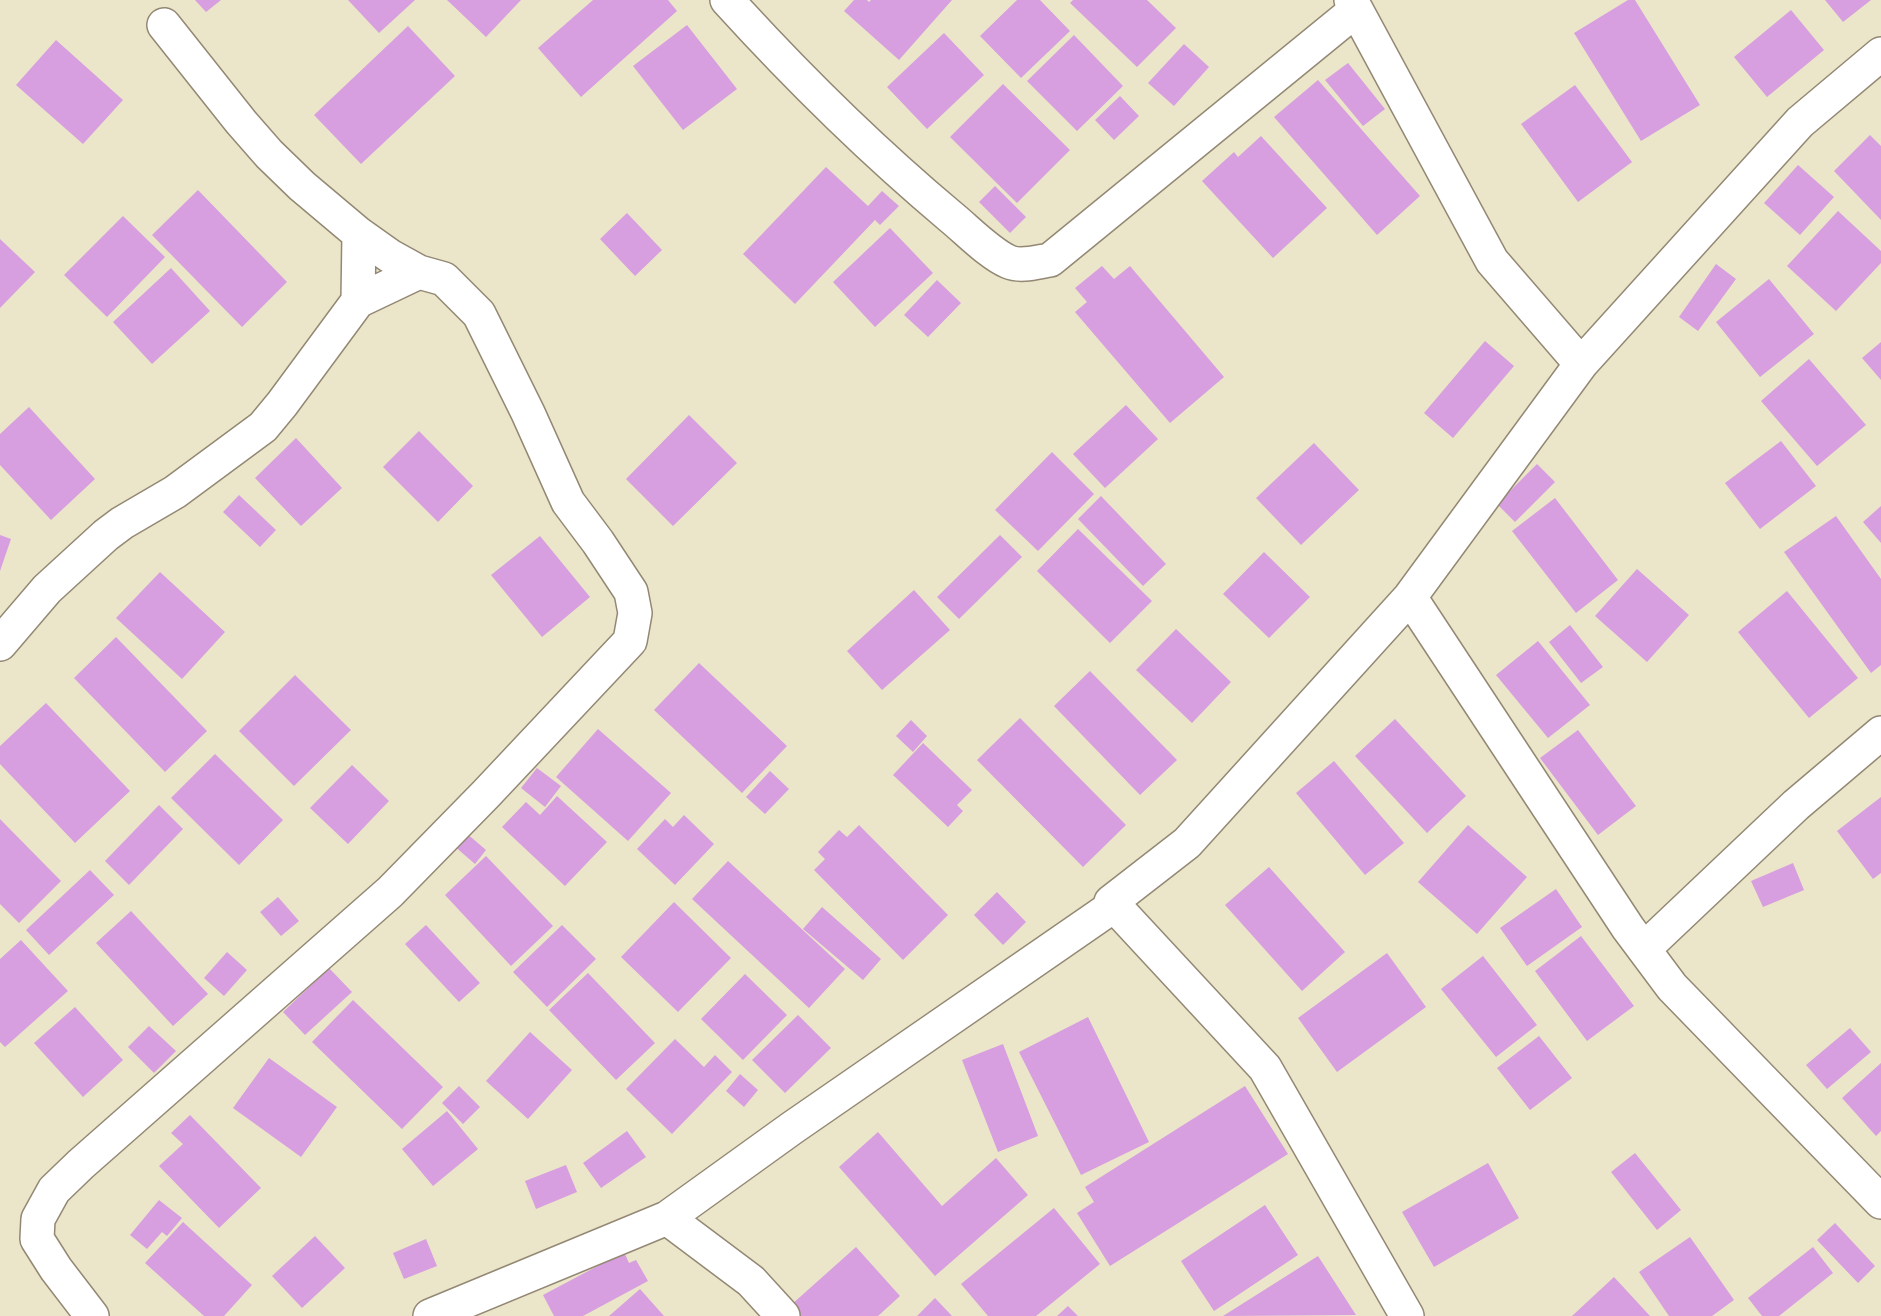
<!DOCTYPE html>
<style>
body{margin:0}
canvas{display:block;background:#ebe5c9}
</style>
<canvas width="1881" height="1316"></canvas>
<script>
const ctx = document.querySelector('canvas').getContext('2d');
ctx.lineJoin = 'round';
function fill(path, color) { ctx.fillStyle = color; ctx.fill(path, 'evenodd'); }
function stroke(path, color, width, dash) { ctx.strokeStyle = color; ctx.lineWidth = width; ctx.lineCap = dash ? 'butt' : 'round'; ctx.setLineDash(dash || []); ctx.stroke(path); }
const building = new Path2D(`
 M195,0H221L206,12Z
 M348,0H415L379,33Z
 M447,0H521L486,37Z
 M593,0H668L677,11L581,97L538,48Z
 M854,0H867L869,2L871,0H952L899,60L844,11Z
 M1017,0H1040L1070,31L1021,78L980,36Z
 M1073,0H1147L1176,28L1137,67L1070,3Z
 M1628,0H1635L1700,105L1641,141L1574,33Z
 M1825,0H1871L1843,22Z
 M1791,10L1824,50L1767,97L1734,57Z
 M687,25L737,89L683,130L633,66Z
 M408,26L455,76L361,164L314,115Z
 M944,33L984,75L927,129L887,87Z
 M1074,35L1123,86L1077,131L1027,81Z
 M56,40L123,100L83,144L16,85Z
 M1184,44L1209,67L1174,106L1148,83Z
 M1348,63L1385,109L1363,126L1325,80Z
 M1318,80L1420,196L1377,235L1274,117Z
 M1003,84L1070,150L1017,203L950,137Z
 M1575,85L1632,162L1578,202L1521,124Z
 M1120,96L1139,116L1114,140L1095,120Z
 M1870,135L1881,146V220L1834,171Z
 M1261,136L1327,208L1273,258L1202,181L1234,152L1238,157Z
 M1798,165L1834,197L1800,235L1764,203Z
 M826,167L868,206L882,191L899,206L880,225L875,220L795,304L743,254Z
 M995,186L1026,217L1010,233L979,202Z
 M198,190L287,282L242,327L152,235Z
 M1838,211L1881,251V263L1836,311L1787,266Z
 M627,213L662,250L635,276L600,239Z
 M123,216L165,257L107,317L64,275Z
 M890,228L933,273L875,327L833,282Z
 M0,239L35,272L0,308Z
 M1716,264L1736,279L1698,331L1679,317Z
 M1102,266L1114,279L1130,266L1224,377L1170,423L1075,312L1087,302L1075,288Z
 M171,268L210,311L152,364L113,322Z
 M1769,279L1814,334L1760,377L1716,322Z
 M937,280L961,303L928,337L904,315Z
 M1485,341L1514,366L1453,438L1424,413Z
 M1881,342V380L1862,358Z
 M1809,359L1866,425L1817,466L1761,401Z
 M1126,405L1158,439L1105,488L1073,454Z
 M29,407L95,479L51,520L0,465V434Z
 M689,415L737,463L673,526L626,479Z
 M419,431L473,486L438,522L383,467Z
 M296,438L342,488L301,526L255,478Z
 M1781,441L1816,486L1760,529L1725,483Z
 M1314,443L1359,490L1301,545L1256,498Z
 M1052,452L1094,494L1038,551L995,510Z
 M1537,464L1555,482L1515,522L1497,504Z
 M239,495L276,530L260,547L223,512Z
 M1101,496L1166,564L1143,586L1078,519Z
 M1555,498L1618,580L1576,613L1512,531Z
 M1881,506V543L1863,522Z
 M1836,516L1881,579V665L1871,673L1784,552Z
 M1078,529L1152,601L1110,643L1037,571Z
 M0,535L11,539L0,571Z
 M1000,535L1022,557L959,619L937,597Z
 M540,536L590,597L542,637L491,575Z
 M1264,552L1310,597L1269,638L1223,594Z
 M1637,569L1689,615L1647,662L1595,616Z
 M160,572L225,632L182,679L116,618Z
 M914,590L950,630L882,690L847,651Z
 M1787,591L1858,678L1809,718L1738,632Z
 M1570,625L1603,667L1581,683L1549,642Z
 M1176,629L1231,682L1192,723L1136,670Z
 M116,637L207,731L165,772L74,678Z
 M1538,641L1590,705L1548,738L1496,675Z
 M699,663L787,746L742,793L654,710Z
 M1090,671L1177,760L1140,795L1054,706Z
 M295,675L351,730L294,786L239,731Z
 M46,703L130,791L75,843L0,764V746Z
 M1020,718L1126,825L1083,867L977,760Z
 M1395,719L1466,796L1427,833L1355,756Z
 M911,720L927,736L913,752L896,736Z
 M598,729L671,793L628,841L556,777Z
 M1578,730L1636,806L1598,835L1540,758Z
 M923,743L972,790L957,805L963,811L948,827L893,775Z
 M215,754L283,820L239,865L171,798Z
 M1334,761L1404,843L1365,875L1296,793Z
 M352,765L389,801L348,844L310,808Z
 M537,768L561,786L545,807L521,788Z
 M770,771L789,789L765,814L746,797Z
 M557,796L607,842L565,886L502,827L526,802L540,815Z
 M1881,797V873L1873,879L1837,831Z
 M159,805L183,829L129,885L105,861Z
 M684,815L714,844L675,885L637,849L665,819L673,827Z
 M0,819L61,881L19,923L0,904Z
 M859,825L948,915L903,960L814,870L825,859L818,852L839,830L847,837Z
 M1468,825L1527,877L1477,934L1418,882Z
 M465,832L486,850L475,864L453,845Z
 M486,856L553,926L511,966L445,895Z
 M728,861L845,969L809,1008L692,899Z
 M1793,863L1804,890L1763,907L1751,881Z
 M1269,867L1345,952L1302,991L1225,905Z
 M90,870L114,895L49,955L26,930Z
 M1556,889L1582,927L1527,966L1500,928Z
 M997,892L1026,922L1003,945L974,915Z
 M278,897L299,921L281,936L260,912Z
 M674,902L731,958L678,1012L621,957Z
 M822,907L881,959L863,980L803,929Z
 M131,911L208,994L173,1026L96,943Z
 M426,925L480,983L459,1002L405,944Z
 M562,925L596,959L547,1007L513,972Z
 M1581,936L1634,1006L1587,1041L1535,971Z
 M21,940L68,991L5,1047L0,1042V959Z
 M227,952L247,970L224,996L204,978Z
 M1387,953L1426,1007L1337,1072L1298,1018Z
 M1483,956L1537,1025L1496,1057L1441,989Z
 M329,968L352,992L305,1035L283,1012Z
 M588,973L655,1043L616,1080L549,1010Z
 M745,974L787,1015L743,1060L701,1019Z
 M353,1000L443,1087L402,1129L312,1042Z
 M75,1007L123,1060L83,1097L34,1043Z
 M798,1015L831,1048L785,1093L752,1060Z
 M1088,1017L1149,1142L1081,1175L1019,1052Z
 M149,1026L176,1051L154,1073L128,1047Z
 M1850,1028L1871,1052L1827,1089L1806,1065Z
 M530,1032L572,1070L528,1119L486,1081Z
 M1539,1036L1572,1078L1530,1110L1497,1068Z
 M675,1039L704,1067L715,1055L732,1072L672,1134L626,1089Z
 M1003,1044L1038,1136L998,1152L962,1060Z
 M269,1058L337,1107L301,1157L233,1108Z
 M1881,1063V1131L1876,1136L1842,1098Z
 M740,1074L758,1090L744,1107L726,1091Z
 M459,1086L480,1107L463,1124L442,1103Z
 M1245,1086L1288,1154L1110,1266L1077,1213L1094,1202L1085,1187Z
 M447,1111L478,1149L433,1186L402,1149Z
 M190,1115L261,1188L219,1228L159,1166L183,1144L171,1133Z
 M627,1131L646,1157L601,1188L583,1163Z
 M878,1132L942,1206L996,1158L1028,1195L935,1276L839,1167Z
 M1635,1153L1681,1210L1657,1230L1611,1172Z
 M1488,1163L1519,1218L1434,1267L1402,1212Z
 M566,1165L577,1192L536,1209L525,1181Z
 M159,1200L182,1218L167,1236L162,1232L147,1249L130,1235Z
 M1265,1205L1298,1255L1214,1311L1181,1261Z
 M1054,1208L1100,1264L1036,1316H988L961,1284Z
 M183,1222L252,1285L224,1316H204L145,1263Z
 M1835,1223L1875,1266L1858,1283L1817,1240Z
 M315,1236L345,1268L302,1308L272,1276Z
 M1690,1237L1734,1300L1712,1316H1669L1639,1272Z
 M426,1239L437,1266L404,1279L393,1253Z
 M856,1247L900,1296L878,1316H800L791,1305Z
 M1813,1247L1833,1273L1779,1316H1762L1748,1298Z
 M624,1252L629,1263L636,1260L648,1281L583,1316H554L543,1295Z
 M1318,1256L1356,1315L1223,1316Z
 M1614,1277L1650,1316H1572Z
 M640,1289L664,1316H609Z
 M935,1298L952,1316H917Z
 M1068,1306L1078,1316H1057Z`);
const minor = new Path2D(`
 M727,0C797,77 871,150 951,217C967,230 990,254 1009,262C1021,267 1037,262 1050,260L1356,10
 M1351,0L1492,261L1581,364
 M358,301L359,234
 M1410,597L1628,928L1672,987L1881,1202
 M0,644L47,589L106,535L122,523L175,492L263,427L282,404L358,301L419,272
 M1111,902L1265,1068L1407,1316
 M1644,949L1796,805L1881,733
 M667,1218L751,1281L783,1316
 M92,1316L56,1269L37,1239L38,1219L54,1190L81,1164L390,892L486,794L630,641L635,613L631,592L598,542L568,502L528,413L479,314L444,279L419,272L390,256L359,234L302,186L269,154L241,122L164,25
 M430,1316L667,1218L792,1128L1109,909L1111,902L1187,843L1410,597L1581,364L1800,122L1881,54`);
fill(building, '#d79fdf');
stroke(minor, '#938874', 36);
stroke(minor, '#fff', 33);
</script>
